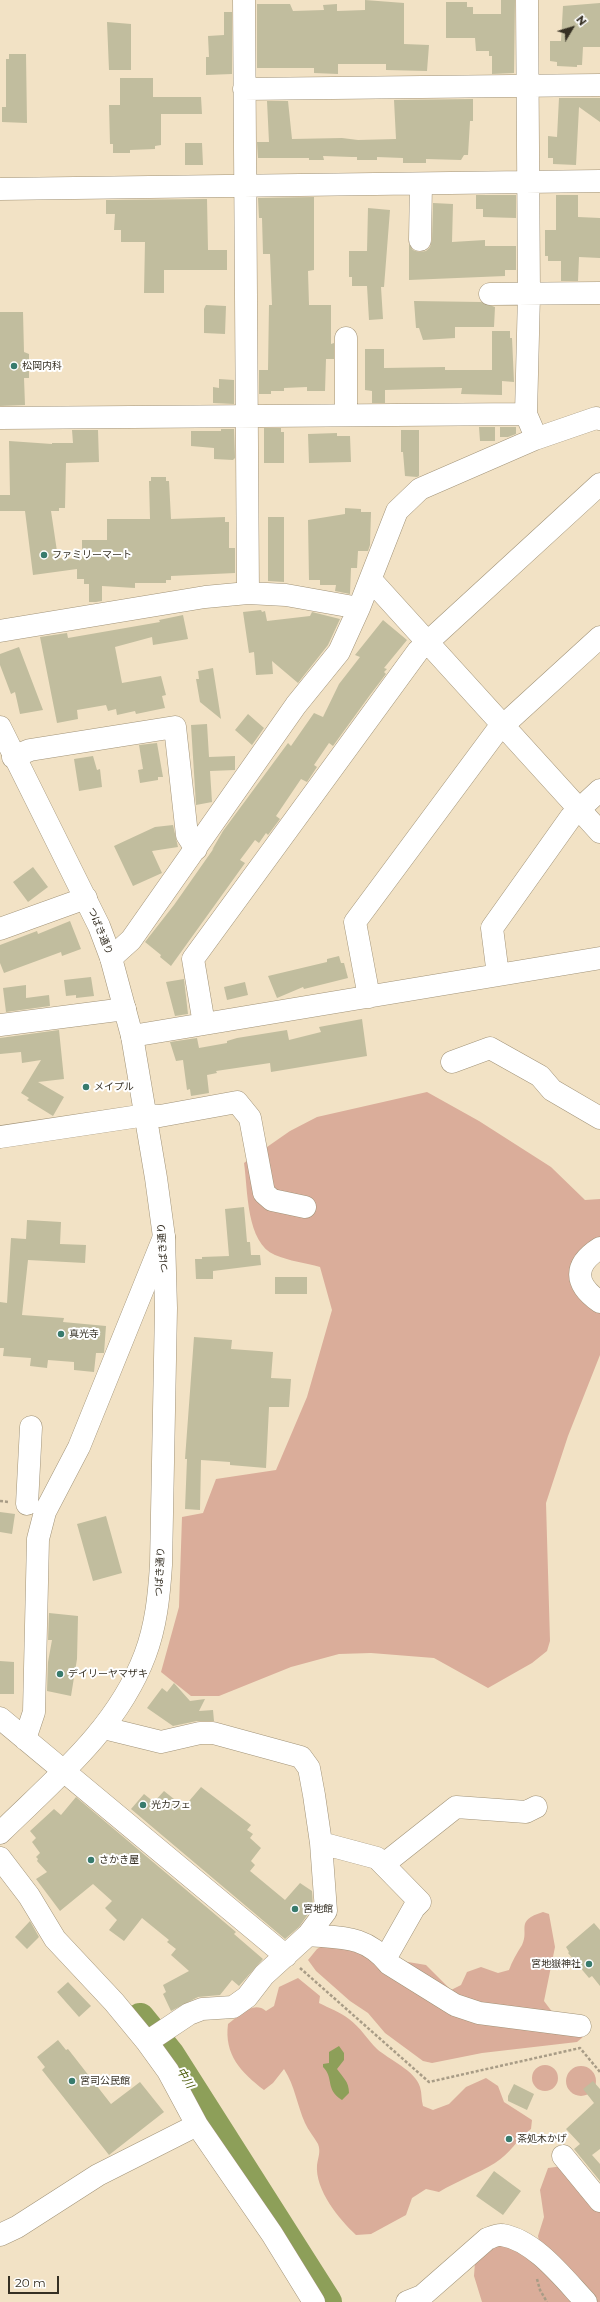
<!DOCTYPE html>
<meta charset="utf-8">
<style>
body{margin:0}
#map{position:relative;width:600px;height:2302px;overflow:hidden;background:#f2e2c5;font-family:Montserrat,sans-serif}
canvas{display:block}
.north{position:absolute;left:552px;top:8px;width:40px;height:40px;-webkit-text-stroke:3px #fff;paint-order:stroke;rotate:52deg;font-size:11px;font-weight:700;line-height:16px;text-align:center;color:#352f23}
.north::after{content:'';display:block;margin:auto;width:14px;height:18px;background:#352f23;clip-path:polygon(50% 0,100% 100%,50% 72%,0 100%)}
.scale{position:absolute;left:8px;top:2276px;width:51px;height:18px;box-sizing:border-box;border:2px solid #352f23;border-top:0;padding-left:5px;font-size:12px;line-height:14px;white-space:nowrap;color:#352f23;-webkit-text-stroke:3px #fff;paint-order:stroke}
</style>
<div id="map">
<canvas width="600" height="2302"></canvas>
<div class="north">N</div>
<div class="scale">20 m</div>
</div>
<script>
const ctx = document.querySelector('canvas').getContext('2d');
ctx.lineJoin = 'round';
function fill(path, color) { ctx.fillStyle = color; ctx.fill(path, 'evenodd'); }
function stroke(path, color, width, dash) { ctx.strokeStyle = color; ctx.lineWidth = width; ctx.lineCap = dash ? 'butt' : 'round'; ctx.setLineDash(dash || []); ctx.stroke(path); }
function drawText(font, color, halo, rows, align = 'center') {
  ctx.font = font + ' Montserrat,"Noto Sans JP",sans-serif'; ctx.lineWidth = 4; ctx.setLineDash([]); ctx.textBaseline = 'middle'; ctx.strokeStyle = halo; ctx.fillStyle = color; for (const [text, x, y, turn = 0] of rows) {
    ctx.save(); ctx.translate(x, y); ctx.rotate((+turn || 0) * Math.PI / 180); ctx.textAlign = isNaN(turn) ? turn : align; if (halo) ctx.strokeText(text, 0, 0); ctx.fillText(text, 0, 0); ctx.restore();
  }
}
const green = new Path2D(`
 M427,1092L479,1121L551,1167L585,1200L600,1199V1247L570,1276L600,1313V1355L568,1436L546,1503L550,1641L547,1651L532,1663L488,1688L434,1658L371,1653L339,1654L291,1667L219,1696H191L161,1672L179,1607L182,1517L203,1513L216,1479L276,1470L307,1397L332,1310L320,1267C306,1263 289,1261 275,1255C246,1243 248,1190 244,1163L290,1131L317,1117Z
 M543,1912L549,1914L555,1947L544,2001L553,2013L583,2037L577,2042L482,2053L432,2063L423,2061L385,2033L368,2013L350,2001L316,1971L308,1960L317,1949L324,1945H349L396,1960L426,1965L451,1990L461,1985L467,1972L481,1967L498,1973L509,1970C512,1961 517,1953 522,1945C530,1929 514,1921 543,1912Z
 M298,1978L320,1996L319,2003C329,2008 340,2012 349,2019C360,2027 367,2039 377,2049C388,2059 416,2071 420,2087C422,2093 421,2099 423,2106L433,2110L449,2104L466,2087L486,2078L498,2086L504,2102L532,2120L531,2129C517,2139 510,2154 495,2163C477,2174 457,2181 439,2192L426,2189L412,2198L406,2215L371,2234L356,2235C339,2219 315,2190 317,2165C318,2157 321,2152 318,2144C314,2137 308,2130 305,2123C297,2105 295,2086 284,2069L273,2083L264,2090C241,2072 224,2055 228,2024C239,2016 253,2000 266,2011L274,2006L279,1987Z
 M532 2078a13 13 0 1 1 26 0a13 13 0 1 1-26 0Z
 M566 2081a15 15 0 1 1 30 0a15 15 0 1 1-30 0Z
 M563,2166L600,2196V2302H482L474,2276L475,2262L498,2243L540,2246L538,2236L544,2217L540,2190L548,2168Z`);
const water = new Path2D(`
 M339,2046L344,2053V2060L337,2069C343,2078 349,2081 349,2093L342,2100C325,2090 334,2077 323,2067V2064L329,2063V2052Z`);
const river = new Path2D(`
 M140,2018L170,2055L327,2302`);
const building = new Path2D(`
 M365,0L404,3V44L429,45L427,71L386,70V64H338V74L314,73V68H257V4H290L293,11L324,10L323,5L337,4V11L365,10Z
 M501,0H515L514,73L492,74V56H489V51H476L475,38H446V2H467V7H473V14H501Z
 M600,3V47H583L582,65H577V67L557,66V62L550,61V41H561L563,6Z
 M224,12H232V74L206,75V57H209L208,36L224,35Z
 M107,22L131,24V70H109Z
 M9,54H26L27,123L2,122V107H6V59H9Z
 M120,78H153V97H201L202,114H161V145L155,146V149L130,150V153H113V144H110L109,105H120Z
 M559,98H600V122L579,107L576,165L553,164V158H548V136L557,137Z
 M473,99V121H470L468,155H464L461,160L426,159V163H403V158L377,157V160H357V157H352L323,156L324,160H309V158H258L257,142H269L267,101H288L292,139L342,138L358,140L396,139L394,100Z
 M185,143H202L203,165H185Z
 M476,195H516V218L483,217V209H476Z
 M556,195H578V217L600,218V258L579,257L578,281H561V261H548V256H545V230H556Z
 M314,197V270L308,271L309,305H331V344L334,343V359H326L325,391H307V387L284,388V391H271V394H259V370H268L269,305H272L270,254H263L262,218H259L258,198Z
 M207,199L208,250H227V270H164V293H144L145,242H121V230H114L115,214H106V200Z
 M433,203L453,204L452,242L485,240V246H516V270H505V276L409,280V244L413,250L419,252L426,251L430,247L432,240Z
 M368,208L390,210L384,287H381L383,319L369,320L367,286H352V277H349V251H367Z
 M414,301L481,302L495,307L494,327H455V338L423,340L419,328H416Z
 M206,305L226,306L225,334L204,333V309Z
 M0,312H23L24,352L29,354V378H24L25,405L0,406Z
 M492,331H510V338H512L514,382L502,381V395L461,394L462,388L385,390V403H372V391L365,390V349H384V368L445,367V370H492Z
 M219,379L234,380V404L213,403V387L219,388Z
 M479,427H495V441H480Z
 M500,427H516V434L508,437H500Z
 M264,428H281V432H284V463H264Z
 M221,429H234L235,458L233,460L214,459V448L191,446V431H221Z
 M72,430H98L99,462L66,463L65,508H59V511H51L58,558L82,559V540H107V519H150L149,481H151V477H166V481H169L171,519L225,517V522H229V548H235V573L171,576V580H166V583H135V588L102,586V601L96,602H89V584H84V579H77V569L33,575L25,511H0V495H10L9,441L52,444V443H73Z
 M401,430H419V476L417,477L405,476L403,452H401Z
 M337,433V436H350L351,462L309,463L308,434Z
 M345,508L361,509V512H371L370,545L368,551H358L357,568H351L350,594L335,591L336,585H320V580H309L308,520L345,514Z
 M268,517H284V582L268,581Z
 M261,610L262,612L265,611L267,621L310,616L312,612L340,619L328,645L298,683L272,661L273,674L256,675L254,652L249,653L243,612Z
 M183,615L188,639L153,645L152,637L115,647L122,683L161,676L166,695L162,696L165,708L136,714L135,711L117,715L116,709L108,711L106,705L77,710L78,719L57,723L40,637L67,633L68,638L160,622L159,620Z
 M383,620L407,640L384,668L387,669L384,672L386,674L370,695L333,746L329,743L314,765L317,767L307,782L301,779L276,816L280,819L268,835L266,833L259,843L255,840L240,860L245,863L171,966L160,957L161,955L145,942L174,905L214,848L212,850L223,831L288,743L291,746L314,713L323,717L339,684L360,657L355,655Z
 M19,647L43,710L20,714L15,692L11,694L0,665V654Z
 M213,668L221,719L200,702L196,679H199L198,671Z
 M248,714L264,728L252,745L235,730Z
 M207,724L209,757L235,756V770L210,771L212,802L196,805L191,725Z
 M157,743L163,777H158V780L140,783L138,770L143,769L139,745Z
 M93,756L97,770L100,769L102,787L79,791L74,759Z
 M173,825L178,847L152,851L162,873L133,886L114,846L155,827Z
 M33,867L48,887L28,902L13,882Z
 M70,921L81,949L62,956L61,952L4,973L0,963V945L37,931L38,934Z
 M339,956L341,963H344L348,978L304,989L303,987L277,998L268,976L327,962V959Z
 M91,977L94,996L76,998V995L66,996L64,980Z
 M184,979L188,1014L175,1016L166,982Z
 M245,982L248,995L227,1000L224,987Z
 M26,985V998L49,995L50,1006L6,1012L3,988Z
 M362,1019L367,1056L271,1072L270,1063L216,1071L217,1073L207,1075L209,1093L191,1096L190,1089L187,1090L183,1060L176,1061L170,1042L197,1038L199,1048L227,1043V1041L237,1038L287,1030L289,1040L321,1032L319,1027Z
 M59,1030L64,1079L38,1082L64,1097L53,1116L27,1100L29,1098L21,1093L41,1060L22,1063L21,1052L0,1054V1038Z
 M244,1207L247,1242H250L251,1255H260L261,1265L213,1271V1279H196L195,1259H202V1257L229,1256L225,1209Z
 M27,1220L61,1222L60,1244L86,1245L85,1263L28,1260L22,1315L64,1318L63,1322L106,1326L104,1353H96L94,1372L74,1370V1362L48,1360L47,1368L30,1366L31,1358L3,1356L4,1348H0V1302L7,1303L11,1238L26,1239Z
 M275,1277H307V1294H275Z
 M194,1337L232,1340L231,1349L273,1352L271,1378L291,1379L289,1407H269L266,1468L230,1465V1462L201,1460L200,1510L185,1509L187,1459H185Z
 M0,1512L15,1514L12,1534L0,1532Z
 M106,1516L122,1573L93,1581L77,1524Z
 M49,1613L78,1616L77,1659L71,1696L47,1691L48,1662L52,1640H48Z
 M0,1661L14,1662V1694H0Z
 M174,1683L190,1701L205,1699L199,1711L213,1710L214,1721H197L173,1726L147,1708L162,1688L167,1692Z
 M201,1787L251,1825L247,1830L253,1834L250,1838L261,1848L251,1861L255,1865L250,1871L285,1900L300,1883L312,1891L313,1907L299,1927L285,1939L131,1809L144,1794L154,1802L164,1791L184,1807Z
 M76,1797L236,1932L234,1934L263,1959L239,1986L232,1980L220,1995L198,1997L171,2011L163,1994L166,1992L163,1985L189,1971L171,1955L176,1949L167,1942L169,1940L142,1918L124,1941L109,1930L117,1920L105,1908L112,1901L93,1884L60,1911L36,1879L47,1872L37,1861L38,1859L36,1857L40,1853L32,1842L36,1838L30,1831L54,1809L61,1815Z
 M30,1921L39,1937L27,1949L15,1937Z
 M594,1923L600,1930V1986L592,1976L589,1978L568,1953L569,1952L566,1947Z
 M68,1982L91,2006L79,2017L57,1992Z
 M58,2040L66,2050L68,2049L111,2104L140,2082L164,2112L109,2155L42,2070L45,2067L37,2057Z
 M593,2081L600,2089V2149L592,2155L600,2164V2181L574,2149L580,2144L566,2129L594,2103L583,2089Z
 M514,2084L534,2094L527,2110L508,2101V2096Z
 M494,2171L521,2191L503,2215L476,2196Z`);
const path = new Path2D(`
 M0,1501L9,1502
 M300,1968L429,2082L580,2048L600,2072
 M537,2279L540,2290L547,2302`);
const minor = new Path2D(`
 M244,0L248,593
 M527,0L529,294L526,414L532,428
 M244,89L600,85
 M0,189L600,181
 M420,240L421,184
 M490,294L600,293
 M346,338V415
 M0,418L526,414
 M371,580L600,832
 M0,631L205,597L248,593L286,595L359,608
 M13,757L30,750L175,727L187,835L196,849
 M0,929L86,898
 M111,958L131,940L296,705L339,652L359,608L397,511L420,489L535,439L596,418L600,419
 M498,975L492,928L571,817L600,790
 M369,997L355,922L496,732L600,637
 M204,1024L193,959L418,651L600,484
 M0,1025L125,1009
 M132,1036L600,958
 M452,1062L490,1048L540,1076L552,1090L600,1118
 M0,1137L146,1115L160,1116L237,1102L250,1118L264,1193L272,1200L305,1207
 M600,1248C573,1265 574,1284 600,1302
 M27,1504L31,1427
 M0,1718L286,1956
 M104,1728L161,1742L200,1733H213L301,1757L309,1768L314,1795L321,1843L326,1911L308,1935
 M25,1739L34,1712L38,1539L45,1512L79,1447L164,1237
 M321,1843L377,1858L420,1902L414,1908L385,1959
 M0,1858L29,1896L55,1939L114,2002L147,2042L168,2071L197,2125L272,2234L314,2302
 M384,1864L456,1807L526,1812L536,1807
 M147,2042L189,2014L202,2009L233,2007L247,1997L264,1975L308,1935C341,1938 366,1935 389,1964L455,2005L479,2013L580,2026
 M563,2156L600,2201
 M0,2235L17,2227L98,2175L197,2125
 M407,2302L422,2296L487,2239C492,2237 498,2234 502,2235C535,2240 565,2280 586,2302`);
const major = new Path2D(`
 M0,727L99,926L111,958L132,1036L156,1178L164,1237L166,1308L161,1565C159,1596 156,1626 145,1655C117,1729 55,1779 0,1833`);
const markers = [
 [14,366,4,"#387b6d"],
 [44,555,4,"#387b6d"],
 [86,1087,4,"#387b6d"],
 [61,1334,4,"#387b6d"],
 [60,1674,4,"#387b6d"],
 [143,1805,4,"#387b6d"],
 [91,1860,4,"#387b6d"],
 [295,1909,4,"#387b6d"],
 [589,1964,4,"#387b6d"],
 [72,2081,4,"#387b6d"],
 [509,2139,4,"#387b6d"]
];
const poiNames = [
 ["松岡内科",22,366],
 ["ファミリーマート",52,555],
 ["メイプル",94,1087],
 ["真光寺",69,1334],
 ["デイリーヤマザキ",68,1674],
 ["光カフェ",151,1805],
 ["さかき屋",99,1860],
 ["宮地館",303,1909],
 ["宮地嶽神社",581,1964,"right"],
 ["宮司公民館",80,2081],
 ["茶処木かげ",517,2139]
];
const streetNames = [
 ["つばき通り",100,931,68],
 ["つばき通り",163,1248,-94],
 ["つばき通り",160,1572,-87]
];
const waterNames = [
 ["中川",185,2078,58]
];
fill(green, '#daad9a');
fill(water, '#8d9f59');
stroke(river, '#8d9f59', 30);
fill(building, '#c1bd9e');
stroke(minor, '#a19378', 23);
stroke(major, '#a19378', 23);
stroke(path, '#a89c86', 2.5, [3, 2]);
stroke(minor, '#fff', 22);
stroke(major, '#fff', 22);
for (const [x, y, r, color] of markers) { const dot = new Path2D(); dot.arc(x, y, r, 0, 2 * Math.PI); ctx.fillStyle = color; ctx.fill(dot); stroke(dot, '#fff', 1.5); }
drawText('10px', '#352f23', '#fff', poiNames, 'left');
drawText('10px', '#352f23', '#fff', streetNames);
drawText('italic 11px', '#485703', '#fff', waterNames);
</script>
